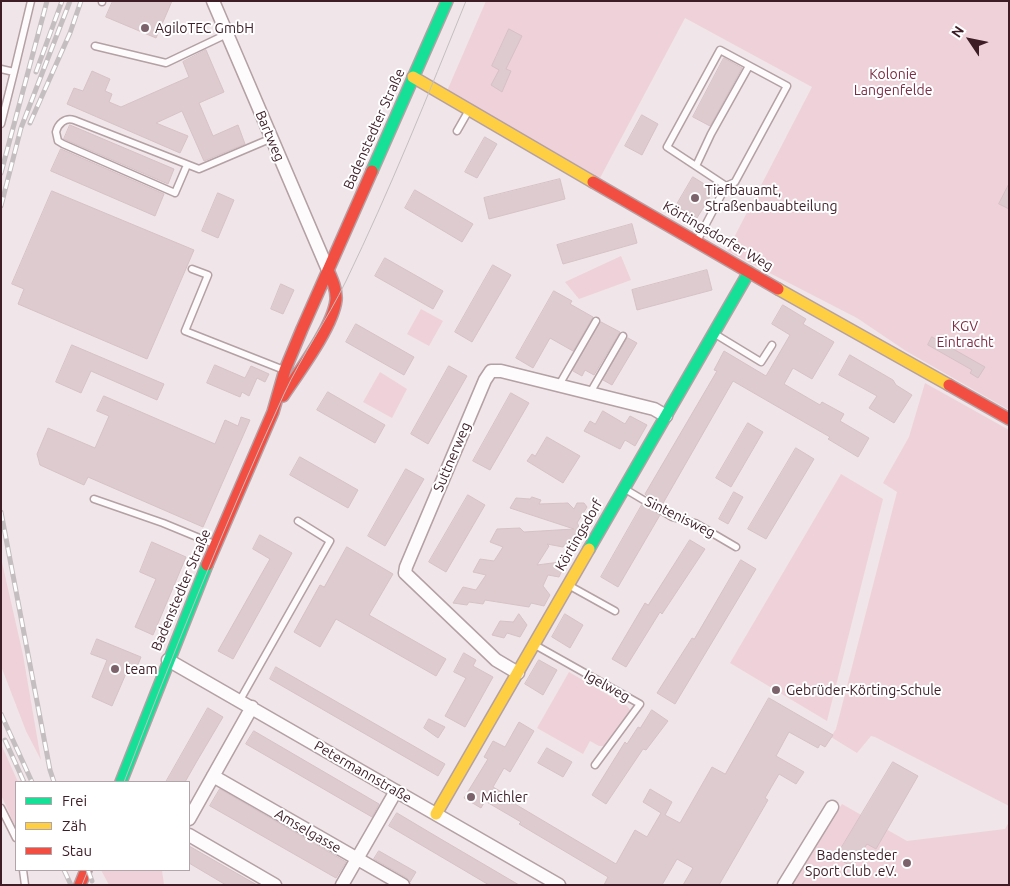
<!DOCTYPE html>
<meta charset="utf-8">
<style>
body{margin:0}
#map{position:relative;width:1010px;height:886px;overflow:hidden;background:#f0e5e8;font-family:Ubuntu,sans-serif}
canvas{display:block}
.frame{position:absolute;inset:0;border:2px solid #3e1d27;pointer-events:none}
.legend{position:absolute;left:15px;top:781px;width:175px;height:90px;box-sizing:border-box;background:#fff;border:1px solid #b2a5a9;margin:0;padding:6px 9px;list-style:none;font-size:15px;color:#3e1d27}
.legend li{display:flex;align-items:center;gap:10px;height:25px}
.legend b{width:25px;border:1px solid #b2a5a9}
.north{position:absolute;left:945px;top:15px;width:50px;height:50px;-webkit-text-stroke:4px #fff;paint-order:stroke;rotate:304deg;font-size:14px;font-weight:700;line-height:20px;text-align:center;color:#3e1d27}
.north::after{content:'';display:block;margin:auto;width:18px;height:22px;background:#3e1d27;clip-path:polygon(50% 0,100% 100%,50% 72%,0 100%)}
</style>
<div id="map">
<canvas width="1010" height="886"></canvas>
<div class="frame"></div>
<ul class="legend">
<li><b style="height:6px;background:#16e098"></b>Frei</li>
<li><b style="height:6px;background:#ffcf43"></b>Zäh</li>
<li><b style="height:6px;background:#f24e42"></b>Stau</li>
</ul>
<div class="north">N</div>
</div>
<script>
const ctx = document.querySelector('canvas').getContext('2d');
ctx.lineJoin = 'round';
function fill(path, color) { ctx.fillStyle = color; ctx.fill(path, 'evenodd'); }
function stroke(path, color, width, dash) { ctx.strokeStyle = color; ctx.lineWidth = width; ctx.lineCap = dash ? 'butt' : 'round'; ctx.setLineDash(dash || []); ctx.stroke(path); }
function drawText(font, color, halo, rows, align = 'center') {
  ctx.font = font + ' Ubuntu,sans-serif'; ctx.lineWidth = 4; ctx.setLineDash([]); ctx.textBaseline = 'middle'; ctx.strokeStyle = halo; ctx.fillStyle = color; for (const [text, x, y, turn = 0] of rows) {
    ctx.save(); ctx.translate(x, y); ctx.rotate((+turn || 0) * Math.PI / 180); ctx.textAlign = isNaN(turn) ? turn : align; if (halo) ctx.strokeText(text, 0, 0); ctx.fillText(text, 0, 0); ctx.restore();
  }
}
const green = new Path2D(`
 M486,1H1009V410L906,351L857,318L727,251L812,87L685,18L600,178L447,91Z
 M621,256L631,280L579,299L565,282Z
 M421,309L443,321L429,346L407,334Z
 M380,372L407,389L392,418L363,402Z
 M925,383L1009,430V806L875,737L871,736L857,753L831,737L836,729L897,492L883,483L909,437Z
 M841,474L883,499L827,721L730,663Z
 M1,558L23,655L41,760L26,731L1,666Z
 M569,672L627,706L631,711L606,746H599L590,741L583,754L537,728Z
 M1,744L18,782H16V828L1,795Z
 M842,804L907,841L1005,829L1009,822V885H792Z
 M101,870H162L164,885H109Z`);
const building = new Path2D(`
 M113,1H172L156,38L106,17Z
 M509,29L522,36L506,69L511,71L502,92L491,85L499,70L492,66Z
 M206,50L224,92L199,103L213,136L238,125L245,144L204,161L182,111L156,123L188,136L180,153L67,104L74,88L83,91L92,71L110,79L105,91L112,94L109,102L121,107L189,77L183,62Z
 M724,58L742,68L710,126L693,117Z
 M642,115L658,124L642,155L625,146Z
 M70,125L174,169L168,184L64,139Z
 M485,137L497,144L477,178L465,172Z
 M61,149L164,194L155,216L51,171Z
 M693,177L714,190L697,218L676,206Z
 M560,179L565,199L489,219L484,198Z
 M1009,184V209L999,204Z
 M415,190L473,224L462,242L405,208Z
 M52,191L194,250L147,359L18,304L24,289L12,284Z
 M218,193L234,200L218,238L202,231Z
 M632,224L637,243L563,264L557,245Z
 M385,258L443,291L433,309L375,276Z
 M493,265L511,275L472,342L455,332Z
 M707,270L712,290L637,310L632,290Z
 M281,284L294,290L283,314L271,309Z
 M554,291L572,301L570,304L593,317L573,351L550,338L533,368L516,358Z
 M783,305L806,319L803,324L834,342L812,379L793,368L784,384L820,405L822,402L844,414L840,421L869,438L858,457L828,439L830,437L733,381L662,505L647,496L645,494L717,371L714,370L724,351L766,376L790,335L772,324Z
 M601,322L620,332L594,375L585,370L582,376L573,371Z
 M356,324L414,357L404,375L346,342Z
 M932,337L985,367L978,378L970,373L972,370L928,345Z
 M628,338L637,343L612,385L603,380Z
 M72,345L164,384L157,400L91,371L81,393L56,382Z
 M850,355L893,380L896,385L912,395L894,423L869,408L877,396L839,375Z
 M215,365L245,378L251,366L269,374L265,382L257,378L249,396L242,392L240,397L207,383Z
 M449,366L467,376L428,444L411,434Z
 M328,392L385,425L375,443L317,410Z
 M511,393L529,403L490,470L473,461Z
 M104,396L215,444L225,420L238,426L241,417L250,420L203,527L88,477L84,485L40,465L37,454L48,428L95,448L109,416L97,411Z
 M603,411L625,424L630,416L647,425L635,446L625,440L620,449L584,431L590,421L595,424Z
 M748,423L763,432L731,487L716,478Z
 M547,437L580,456L563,483L527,461L532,454L535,456Z
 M796,448L814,459L766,539L748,529Z
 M300,457L358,490L348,508L290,475Z
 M406,469L424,479L385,546L368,536Z
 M734,492L743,497L728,524L719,519Z
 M468,495L485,505L446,572L429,562Z
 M532,497L541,500L539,504L568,503L574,509L577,503H584L587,507L577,523L584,534L578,546L565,544L563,547L547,544L549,546L537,565L560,562L564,566L559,577L548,575L543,586L550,595L544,606L531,603L529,607L485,600L483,604L469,602L467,605L453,603L463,587L476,590L486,575L473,572L480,559L494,561L503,547L490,542L497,529L520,528L524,532L574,529L510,508L516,498L530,499Z
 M642,505L660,515L618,587L601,577Z
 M260,535L292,553L233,659L218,651L270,559L253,549Z
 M690,540L705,549L662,614L660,612L626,667L612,659L645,603L648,605Z
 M152,542L186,557L153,635L135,627L156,579L140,572Z
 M347,547L393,574L369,615L446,659L436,676L336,619L320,647L294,632L320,585L324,587Z
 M741,560L756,569L675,704L657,693L692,638L694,639Z
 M519,614L527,625L520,637L507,633L504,638L492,635L500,621L513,622Z
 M565,614L583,625L570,648L552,637Z
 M97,639L141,657L135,672L128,669L112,706L92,697L107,660L91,654Z
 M464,653L476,660L473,666L493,677L465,727L445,716L466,678L454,672Z
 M539,660L557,670L543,695L525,684Z
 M276,667L445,764L438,776L270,679Z
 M769,698L833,735L825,747L820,744L818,748L789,732L776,756L804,772L796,784L779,774L765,798L768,800L719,885H683L693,868L677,859L662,885H604L608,877L519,824L521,822L485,801L481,808L464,798L488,759L484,757L493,741L505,747L519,722L534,731L510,772L504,768L493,787L517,801L515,804L616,864L635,830L647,837L661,813L643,802L650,789L672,802L665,815L680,823L712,767L725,774Z
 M208,708L223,717L197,761L185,782H166Z
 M652,710L668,721L646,750L643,749L606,804L592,795L625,742L627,744L638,727L640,728Z
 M429,719L445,727L438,738L424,728Z
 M254,731L379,804L372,817L246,744Z
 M547,748L572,762L563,777L538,763Z
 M893,762L918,776L876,849L867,844L852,867L836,857Z
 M220,789L346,862L336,878L210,806Z
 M397,813L439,838L519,885H489L462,869L389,826Z
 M189,846L229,869L257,885H226L189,863Z
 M379,851L416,872L410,882L407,878L374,859Z`);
const lane = new Path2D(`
 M102,2V1
 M95,46L166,63L227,34
 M1,69L14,72L31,1
 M1,124L14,72
 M457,131L469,110
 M187,165L175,193L63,144L58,141L56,132C58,124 65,117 74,120L199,169L272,138
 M696,166L711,134L749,66
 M697,241L726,186L735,182L787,86L720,50L667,147L726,186
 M192,269L208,275L185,331L284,370
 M715,334L761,362L772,345
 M559,385L596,321
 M590,393L623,336
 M625,489L672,517L695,523L736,547
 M94,499L163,523L214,544
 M570,586L615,611
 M535,645L640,704L595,765
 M240,700L330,541L298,521
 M1,808L16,838
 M23,870L25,885`);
const street = new Path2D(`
 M213,1L328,270
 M168,660L559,885
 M518,673L496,660L405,573L406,567L485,380L491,371H501L654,409L666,416
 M213,776L403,885
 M189,819L252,707
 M189,835L275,885
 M342,885L396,791
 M784,885L832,807`);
const fast = new Path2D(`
 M372,171L447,1
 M589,549L749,272
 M121,782L207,565`);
const slow = new Path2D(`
 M413,77L593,182
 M778,289L949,385
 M436,814L589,549`);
const jam = new Path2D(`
 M593,182L778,289
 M949,385L1009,419
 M283,396C298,373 333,327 336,300C337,290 332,279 328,270
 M207,565L273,412L285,370L302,329L372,171
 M80,885L86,870`);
const tram = new Path2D(`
 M124,782C174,651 226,521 284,394C302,355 327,320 346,281C390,190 428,95 466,1
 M82,885L88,870`);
const rail = new Path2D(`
 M36,72L62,1
 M30,123L70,33L81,1
 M1,173L47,1
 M1,206L21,128L70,1
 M1,512L50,770L54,782
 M1,714L32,782
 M5,740L24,782
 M64,870L71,885
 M88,870L92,881`);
const markers = [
 [145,28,5,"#7c636b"],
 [695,198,5,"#7c636b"],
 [115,669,5,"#7c636b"],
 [776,690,5,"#7c636b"],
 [471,797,5,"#7c636b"],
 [907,863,5,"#7c636b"]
];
const poiNames = [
 ["AgiloTEC GmbH",155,28],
 ["Tiefbauamt,",705,190],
 ["Straßenbauabteilung",705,206],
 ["team",125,669],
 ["Gebrüder-Körting-Schule",786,690],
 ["Michler",481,797],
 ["Badensteder",897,855,"right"],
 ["Sport Club .eV.",897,871,"right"]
];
const parkNames = [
 ["Kolonie",893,74],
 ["Langenfelde",893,90],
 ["KGV",965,326],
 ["Eintracht",965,342]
];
const streetNames = [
 ["Badenstedter Straße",374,129,-66],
 ["Bartweg",270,136,67],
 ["Körtingsdorfer Weg",718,236,30],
 ["Suttnerweg",452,457,-67],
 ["Sintenisweg",680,517,26],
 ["Körtingsdorf",579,535,-60],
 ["Badenstedter Straße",181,590,-67],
 ["Igelweg",607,686,29],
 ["Petermannstraße",363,772,30],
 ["Amselgasse",308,831,30]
];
fill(green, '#efd2d9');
fill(building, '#decbcf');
stroke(building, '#d6c1c6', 1);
stroke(lane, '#b4a0a5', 9);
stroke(street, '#b4a0a5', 15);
stroke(fast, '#b4a0a5', 14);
stroke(slow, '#b4a0a5', 14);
stroke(jam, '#b4a0a5', 14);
stroke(lane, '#fdfbfc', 6);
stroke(street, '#fdfbfc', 12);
stroke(fast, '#16e098', 11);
stroke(slow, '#ffcf43', 11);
stroke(jam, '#f24e42', 11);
stroke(tram, '#c4bec0', 1);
stroke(rail, '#c4bec0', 5);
stroke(rail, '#fff', 3, [9]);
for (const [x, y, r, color] of markers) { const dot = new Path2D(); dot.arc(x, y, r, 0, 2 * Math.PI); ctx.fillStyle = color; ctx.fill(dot); stroke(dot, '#fff', 2); }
drawText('14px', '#3e1d27', '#fff', poiNames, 'left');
drawText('14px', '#7e2f48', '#fff', parkNames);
drawText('14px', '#3e1d27', '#fff', streetNames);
</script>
